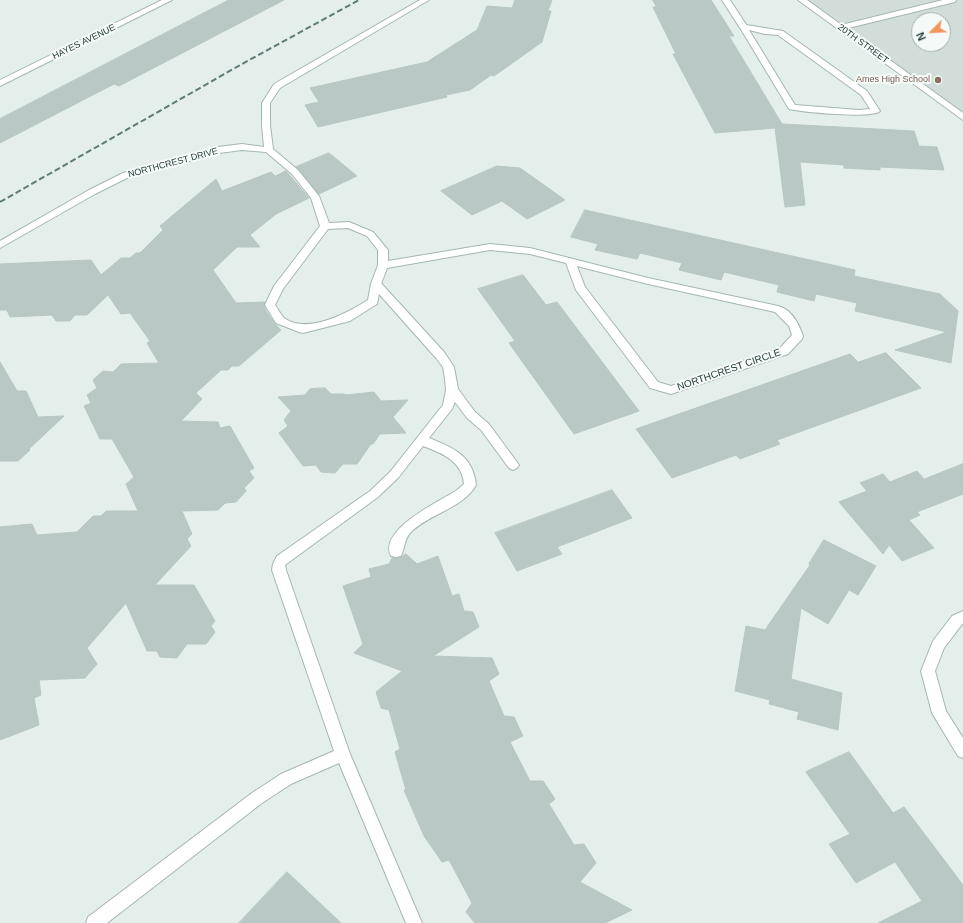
<!DOCTYPE html>
<style>
body{margin:0}
#map{position:relative;width:963px;height:923px;overflow:hidden;background:#e4eeeb;font-family:Helvetica,sans-serif}
canvas{display:block}
.north{position:absolute;left:911px;top:12px;width:40px;height:40px;box-sizing:border-box;background:#f5faf8;border:1px solid #a1afad;border-radius:50%;rotate:246deg;font-size:11px;font-weight:700;line-height:16px;text-align:center;color:#233f3c}
.north::after{content:'';display:block;margin:auto;width:14px;height:18px;background:#f2955d;clip-path:polygon(50% 0,100% 100%,50% 72%,0 100%)}
</style>
<div id="map">
<canvas width="963" height="923"></canvas>
<div class="north">N</div>
</div>
<script>
const ctx = document.querySelector('canvas').getContext('2d');
ctx.lineJoin = 'round';
function fill(path, color) { ctx.fillStyle = color; ctx.fill(path, 'evenodd'); }
function stroke(path, color, width, dash) { ctx.strokeStyle = color; ctx.lineWidth = width; ctx.lineCap = dash ? 'butt' : 'round'; ctx.setLineDash(dash || []); ctx.stroke(path); }
function drawText(font, color, halo, rows, align = 'center') {
  ctx.font = font + ' Helvetica,sans-serif'; ctx.lineWidth = 4; ctx.setLineDash([]); ctx.textBaseline = 'middle'; ctx.strokeStyle = halo; ctx.fillStyle = color; for (const [text, x, y, turn = 0] of rows) {
    ctx.save(); ctx.translate(x, y); ctx.rotate((+turn || 0) * Math.PI / 180); ctx.textAlign = isNaN(turn) ? turn : align; if (halo) ctx.strokeText(text, 0, 0); ctx.fillText(text, 0, 0); ctx.restore();
  }
}
const built = new Path2D(`
 M802,0H963V117ZM919,20H943V44H919Z`);
const building = new Path2D(`
 M229,0H284L119,86L114,84L0,143V119Z
 M515,0H552L548,11H551L542,42L494,76L491,75L470,90L446,95L447,97L318,127L305,105L319,102L310,88L427,62L477,30L487,6L512,8Z
 M653,0H711L734,36H729L782,124L914,131L919,146L937,147L944,170L880,167V170L844,168V165L800,162L805,205L785,207L775,128L715,133L673,54H676L653,7H656Z
 M329,153L357,176L319,194L296,167Z
 M497,166L520,168L565,200L527,219L502,201L472,215L441,191Z
 M286,171L309,198L276,214L250,235L260,247H237L213,270L236,303L265,302L264,306L266,311L275,324L281,330L239,366H232L228,370H221L196,393L202,399L181,421L218,422L220,428L230,426L254,468L249,471L254,478L244,488L246,491L236,502L225,503L218,510L182,511L192,534L187,539L191,546L155,585H194L215,621L211,626L215,632L206,644H187L177,658L160,657L157,651H147L126,603L87,648L97,664L85,678L39,680L41,695L34,698L39,725L0,740V527L32,524L37,535L77,532L93,516H101L106,511H138L126,484L134,477L112,439H100L84,406L91,403L87,395L97,388L93,380L103,371L113,372L121,364L159,363L147,343L150,341L130,313L121,314L108,295L87,315H75L70,321H56L52,315L10,317L7,310H0V264L91,260L101,275L121,258H130L136,253H140L163,230L160,226L216,179L222,191L271,172L275,176Z
 M585,210L855,270L854,276L940,294L958,311L951,363L895,350L947,332L855,311L857,303L816,294L814,301L777,292L779,285L724,272L721,280L679,270L682,263L640,253L637,259L595,250L598,244L571,237Z
 M523,275L546,305L557,302L639,411L574,434L509,343L515,341L478,289Z
 M886,353L921,388L777,440L780,444L740,459L736,455L672,478L636,429L850,354L858,362Z
 M0,362L17,391H26L38,417L64,416L29,449L30,450L18,461H0Z
 M325,388L331,394H344L346,395L374,392L381,401L408,400L393,417L406,433L380,434L373,444H371L357,464H343L335,473L321,472L316,465L303,466L279,433L288,426L284,420L291,411L278,397L305,395L310,389Z
 M963,464V494L917,512L920,515L909,520L934,548L902,561L889,545L883,554L839,502L867,491L860,483L883,474L890,482L917,471L924,479Z
 M612,490L632,518L557,547L562,554L517,571L495,533Z
 M824,540L876,566L858,595L849,590L828,624L801,608L791,679L842,693L838,730L797,719L799,712L769,704L770,700L735,691L746,626L765,630L810,565L809,564Z
 M406,554L417,564L438,556L452,596L459,594L464,611L473,612L479,627L433,656L492,658L499,674L489,681L504,716L514,717L523,736L510,742L530,781H543L555,799L549,804L574,845L584,844L596,863L580,882L632,910L605,923H475L466,912L472,903L449,860L442,862L424,836L404,790H406L395,752L400,749L389,710L381,708L376,692L402,671L354,653L363,644L343,586L371,577L369,569L389,564L392,558L401,557Z
 M849,752L893,813L904,807L963,885V923H878L922,901L895,862L856,883L829,844L850,834L806,772Z
 M287,872L341,923H239Z`);
const lane = new Path2D(`
 M943,0H956L955,2L840,30L836,28L837,26Z
 M740,24L783,31L867,91L880,111C872,119 803,112 789,109L739,26ZM749,30L765,34L778,35L861,95L870,109L859,110L795,105Z
 M376,281L380,282L444,352L454,367L458,389L475,412L489,424L519,465L517,468L513,470L509,468L481,430L467,418L455,402L452,409L429,438C454,448 473,456 476,485C464,508 428,514 410,533C404,540 405,548 401,556L396,557L391,556C378,529 441,501 457,490L464,484C462,461 442,453 423,446L398,478L378,497L285,565L286,570L350,754L422,923H406L339,763L291,784L262,803L107,923H86L88,917L252,793L281,774L334,751L272,570L273,564L277,556L370,491L390,472L443,405L446,390L445,379L443,367L436,358L372,286L371,284Z`);
const street = new Path2D(`
 M420,0H429L280,88L270,103V125L273,149L298,170L319,196L329,223L349,222L373,232L388,250V261L490,244L530,248L648,278L778,306C791,309 799,324 803,336L802,339L788,354L671,394L650,388L576,290L566,263L530,254L490,250L387,268L381,284L377,304L350,321L303,333L299,332L276,323L265,305L274,286L320,226L311,198L292,174L266,152L242,150L219,153L129,177L95,194L0,248V241L89,190L123,173L218,147L242,144L264,147L262,125V103L274,84ZM348,228L367,236L378,250V265L371,284L368,300C347,313 308,335 284,318C281,315 278,309 275,305L283,289L328,229ZM577,266L648,284L775,312L789,326L792,335L780,348L671,386L658,382L585,287Z
 M722,0H730L747,26L746,28H740Z
 M798,0H807L963,113V120Z
 M963,611V623L944,648L935,671L946,711L963,738V758L958,756L932,713L921,671L933,641L952,616Z`);
const secondary = new Path2D(`
 M162,0H172L0,86V80Z`);
const rail = new Path2D(`
 M0,202L242,64L359,0`);
const markers = [
 [938,80,4,"#8d6e63"]
];
const farStreetnames = [
 ["HAYES AVENUE",84,42,-26],
 ["20TH STREET",863,44,36],
 ["NORTHCREST DRIVE",173,163,-15]
];
const farEducationnames = [
 ["Ames High School",930,80]
];
const streetNames = [
 ["NORTHCREST CIRCLE",729,370,-19]
];
fill(built, '#d2ddda');
fill(building, '#b9c8c4');
stroke(building, '#b6c7c2', 1);
stroke(lane, '#a6b6b3', 2);
stroke(street, '#a6b6b3', 2);
stroke(secondary, '#a2b9b4', 2);
fill(lane, '#fff');
fill(street, '#fff');
fill(secondary, '#fff');
stroke(rail, '#5e7b77', 2, [6, 3]);
for (const [x, y, r, color] of markers) { const dot = new Path2D(); dot.arc(x, y, r, 0, 2 * Math.PI); ctx.fillStyle = color; ctx.fill(dot); stroke(dot, '#f5faf8', 1.5); }
drawText('9px', '#233f3c', '#f5faf8', farStreetnames);
drawText('9px', '#785e54', '#f5faf8', farEducationnames, 'right');
drawText('10px', '#233f3c', '#f5faf8', streetNames);
</script>
